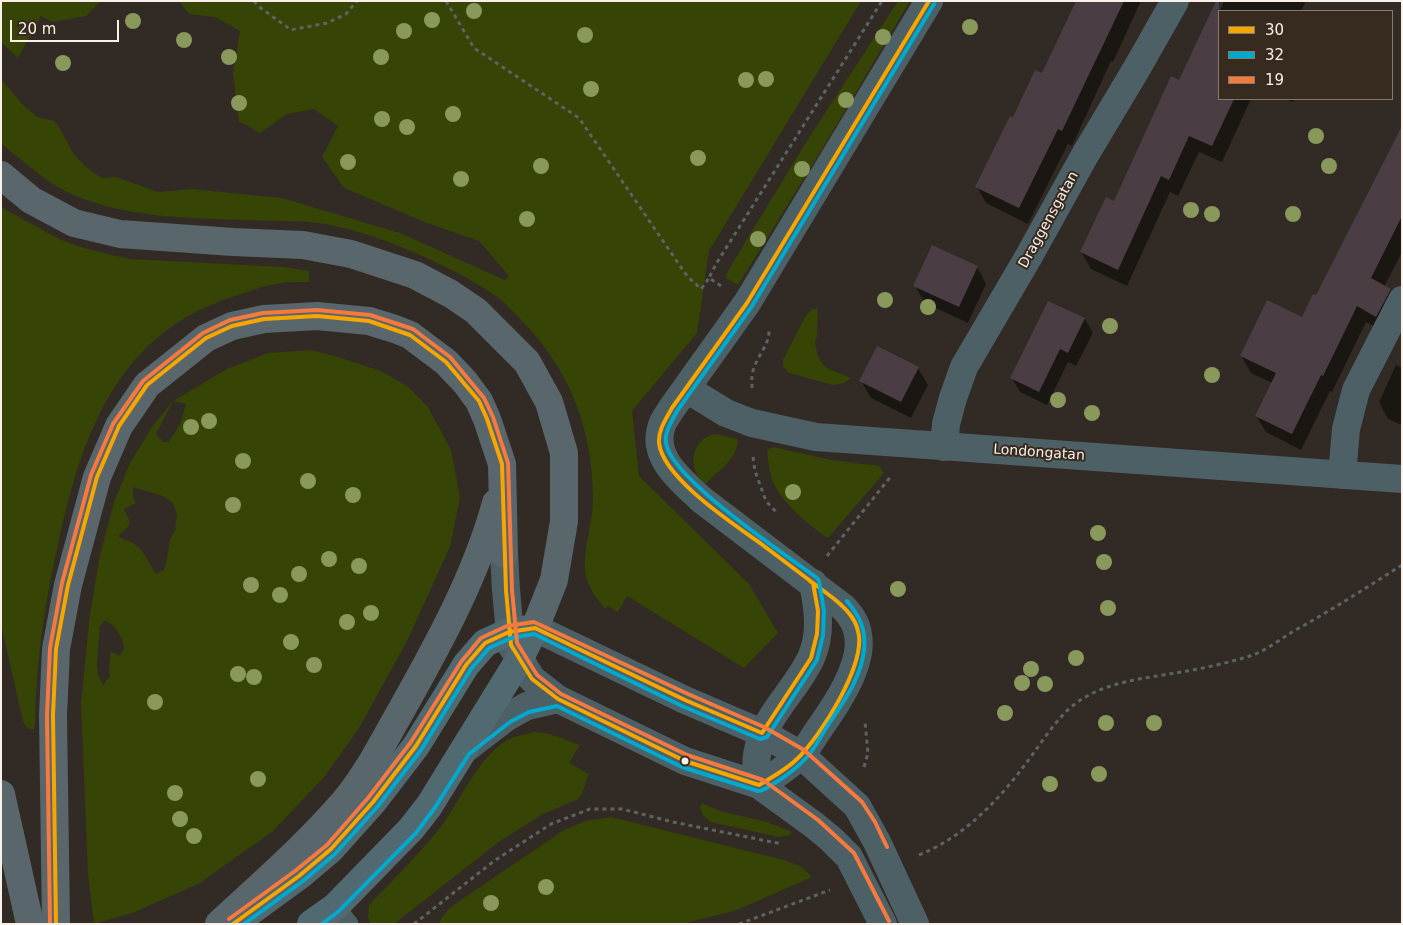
<!DOCTYPE html>
<style>
body{margin:0}
#map{position:relative;width:1403px;height:925px;overflow:hidden;background:#322b25;font-family:"DejaVu Sans",sans-serif}
canvas{display:block}
.frame{position:absolute;inset:0;border:2px solid #f8f0e9;pointer-events:none}
.legend{position:absolute;left:1218px;top:10px;width:175px;height:90px;box-sizing:border-box;background:#372b20;border:1px solid #847a70;margin:0;padding:6px 9px;list-style:none;font-size:15px;color:#f8f0e9}
.legend li{display:flex;align-items:center;gap:10px;height:25px}
.legend b{width:25px;border:1px solid #847a70}
.scale{position:absolute;left:10px;top:20px;width:109px;height:22px;box-sizing:border-box;border:2px solid #f8f0e9;border-top:0;padding-left:6px;font-size:15px;line-height:18px;white-space:nowrap;color:#f8f0e9;-webkit-text-stroke:4px #372b20;paint-order:stroke}
</style>
<div id="map">
<canvas width="1403" height="925"></canvas>
<div class="frame"></div>
<ul class="legend">
<li><b style="height:6px;background:#f7a600"></b>30</li>
<li><b style="height:6px;background:#00a9ce"></b>32</li>
<li><b style="height:6px;background:#f6793e"></b>19</li>
</ul>
<div class="scale">20 m</div>
</div>
<script>
const ctx = document.querySelector('canvas').getContext('2d');
ctx.lineJoin = 'round';
function fill(path, color) { ctx.fillStyle = color; ctx.fill(path, 'evenodd'); }
function stroke(path, color, width, dash) { ctx.strokeStyle = color; ctx.lineWidth = width; ctx.lineCap = dash ? 'butt' : 'round'; ctx.setLineDash(dash || []); ctx.stroke(path); }
function drawText(font, color, halo, rows, align = 'center') {
  ctx.font = font + ' "DejaVu Sans",sans-serif'; ctx.lineWidth = 4; ctx.setLineDash([]); ctx.textBaseline = 'middle'; ctx.strokeStyle = halo; ctx.fillStyle = color; for (const [text, x, y, turn = 0] of rows) {
    ctx.save(); ctx.translate(x, y); ctx.rotate((+turn || 0) * Math.PI / 180); ctx.textAlign = isNaN(turn) ? turn : align; if (halo) ctx.strokeText(text, 0, 0); ctx.fillText(text, 0, 0); ctx.restore();
  }
}
const green = new Path2D(`
 M1,1H101L86,16L53,22L41,16L18,58L1,42Z
 M179,1H861L709,251L697,333L632,411L639,476L749,584L778,633L744,668L627,596L618,612L608,606L606,609C568,570 593,542 593,496C592,430 571,373 525,324C516,315 507,304 496,296C452,266 379,234 326,224C300,220 273,221 246,220C185,218 121,218 65,191C50,183 37,173 25,163C17,156 8,150 1,143V79L25,107L38,117L54,121L59,127L73,153L86,167L102,178L116,177L158,192L191,189L282,198L400,233L505,280L509,276L479,241L427,223L344,188L322,157L338,126L314,109L287,114L260,133L239,121L233,74L240,31L215,17L189,14Z
 M898,1H910L821,151L738,285L726,278V274L805,144Z
 M1,207L59,239L84,248L129,259L284,267L309,271V282C298,282 286,282 275,284C262,286 248,292 235,296C119,332 83,431 59,540C45,600 36,661 35,723L34,729C27,730 26,726 23,721L1,625Z
 M818,308L817,336C815,341 815,343 816,348C819,369 834,371 851,378L844,383L833,385L789,373L783,366V360L805,317L812,309Z
 M311,350L338,357L381,371L407,386L428,407L451,450L460,497L450,547L406,643L359,728L325,776L273,831L200,883L135,912L94,924L88,874L81,703L90,614L100,555L114,502L130,463L152,427L173,401L227,369L268,353ZM173,401L186,404L180,424L169,442H163L156,434ZM133,487L163,496L173,503L177,514L175,531L170,539L167,559L164,570L156,574C149,564 144,549 133,543C128,540 123,540 118,536L127,528L130,522L124,509L136,503L133,498ZM105,620C116,626 123,637 124,649L119,656L110,651C111,660 108,667 110,676L103,685L98,675L97,662L100,626Z
 M717,434L737,439C742,454 716,474 705,484C703,481 699,478 697,475C688,457 697,436 717,434Z
 M773,447L831,460L879,466L884,473L828,538C812,528 785,505 776,488C770,476 768,463 767,450Z
 M534,732L550,734L580,745L569,763L589,774C585,782 584,793 578,799L543,814L500,841L394,924H370L368,917L369,905C392,881 415,858 437,832C459,805 479,752 512,738C519,735 527,734 534,732Z
 M702,803L720,811L767,822L792,832L790,835L779,837L711,822L703,815L700,808Z
 M611,817L784,860L802,867L812,877L737,910L682,924H439L442,917L452,906L564,830L586,821Z`);
const shadow = new Path2D(`
 M1077,1H1141L1113,62L1111,61L1072,146L1068,144L1028,224L986,203L977,187L1013,119L1043,75Z
 M1224,1H1306L1301,11H1220Z
 M1219,12V99H1251L1222,162L1199,152L1178,196L1170,192L1127,286L1091,269L1081,252L1114,202L1180,82L1202,47Z
 M1285,99H1295L1293,102Z
 M1402,135V252L1384,287L1391,290L1400,307L1386,332L1366,322L1332,392L1330,391L1301,450L1266,432L1256,416L1272,383L1251,373L1241,356L1303,319L1316,297Z
 M977,267L986,284L968,323L925,303L915,286Z
 M1049,302L1085,319L1093,333L1076,366L1068,362L1047,405L1020,392L1012,378Z
 M1396,365L1402,368V425L1388,419L1379,402Z
 M918,368L928,385L911,418L871,398L861,381Z`);
const building = new Path2D(`
 M1076,1H1124L1062,131L1058,129L1019,208L975,187L1010,116L1013,117L1035,70L1042,73Z
 M1216,1H1219V99H1234L1212,146L1189,136L1169,180L1161,176L1118,270L1080,252L1106,197L1114,201L1171,76L1179,80Z
 M1402,126V216L1371,278L1391,289L1376,317L1357,306L1323,376L1321,375L1292,434L1255,416L1276,373L1240,356L1267,300L1302,317L1313,294L1316,295Z
 M932,245L978,266L959,307L913,286Z
 M1048,301L1085,318L1068,353L1060,349L1039,392L1010,378Z
 M877,346L919,367L901,402L859,381Z`);
const path = new Path2D(`
 M254,1L258,6L291,30L327,23L346,14L357,1
 M446,1L474,48L579,118L687,276L701,289L709,278
 M721,286L709,278L716,264L882,1
 M752,388C752,381 751,375 754,368C758,355 769,345 769,331
 M753,457L755,471L766,501L778,514
 M827,556L892,475
 M864,767L868,753L865,722
 M919,855C964,837 999,800 1027,762C1040,745 1058,716 1075,704C1104,682 1141,679 1175,673C1201,669 1228,663 1253,655C1266,650 1280,640 1292,632C1330,611 1366,588 1402,565
 M414,924L494,861L551,824L590,809H622L673,822L782,844
 M739,924L830,890`);
const lane = new Path2D(`
 M335,907L349,924`);
const street = new Path2D(`
 M687,389L726,413L752,423L816,437L1402,479
 M944,447L946,424L953,398L964,367L1029,256L1085,155L1137,68L1175,1
 M1342,475L1346,429L1356,390L1402,300
 M504,554L506,590L511,645L532,679L558,699L685,761L759,785L814,825L831,839L849,857L883,924
 M535,628L685,700L762,733L801,755L857,806L877,842L915,924
 M464,750L507,717L527,706L558,699
 M759,785C773,777 787,768 799,756C806,750 812,740 817,732C834,708 864,665 858,635C857,624 851,616 844,608L702,500C682,481 650,457 662,425C664,419 669,413 672,408L747,303L929,1
 M759,785C758,776 755,764 757,755C763,717 795,692 811,658C822,634 818,608 813,583`);
const secondary = new Path2D(`
 M233,924L299,876L331,849L373,802L416,746L466,665L485,643L509,632L535,628
 M311,924L335,907L411,829L429,806L519,660L535,628`);
const highway = new Path2D(`
 M1,175L31,200L74,223L120,234L233,242L303,245L351,254L415,275L451,294L476,311L527,362L549,402L564,453V521L554,580L535,628
 M1,794L30,924
 M56,924L53,715L56,649L68,585L97,477L119,426L147,385L206,338L232,326L264,319L317,316L369,321L395,329L410,335L446,362L465,382L479,401L487,419L502,464L504,554
 M219,924C262,884 306,846 344,802C367,775 384,740 402,709C439,643 476,576 496,503`);
const bus1 = new Path2D(`
 M56,924L53,715L56,649L68,585L97,477L119,426L147,385L206,338L232,326L264,319L317,316L369,321L410,335L446,362L479,401L487,419L502,464L506,590L511,645L532,679L558,699L685,761L759,785C772,777 786,770 797,759C820,737 867,664 858,631C855,617 844,607 833,598C809,580 784,561 760,543C732,523 663,478 659,443C658,430 666,419 672,408L747,303L929,1
 M233,924L299,876L331,849L373,802L416,746L466,665L485,643L509,632L535,628L685,700L762,733L811,658L817,634L818,611L813,583L810,581`);
const bus2 = new Path2D(`
 M244,924L303,881L335,854L378,806L421,750L471,669L489,648L511,638L534,634L682,706L760,739L767,737L817,660L823,635L824,611L819,581L817,578C785,554 671,479 666,443C664,432 672,421 677,411L752,306L934,4
 M322,924L339,911L416,833L434,809L469,754L510,722L529,712L557,706L682,767L758,791C764,791 769,786 775,783C786,776 798,767 807,757C815,748 820,738 826,728C842,704 861,679 864,650C866,629 860,617 847,601`);
const bus3 = new Path2D(`
 M229,919L295,871L327,845L368,798L411,742L461,662L481,638L507,626L534,622L688,694L764,727L804,750L862,802L875,822L887,847
 M50,924L47,715L50,648L62,583L91,475L113,424L143,381L203,333L230,320L263,313L317,310L370,315L413,329L450,357L484,398L493,417L508,463L512,590L517,643L537,675L561,694L687,755L763,780L818,820L854,853L889,921`);
const trees = [
 [474,11],
 [432,20],
 [133,21],
 [970,27],
 [404,31],
 [585,35],
 [883,37],
 [184,40],
 [229,57],
 [381,57],
 [63,63],
 [766,79],
 [746,80],
 [591,89],
 [846,100],
 [239,103],
 [453,114],
 [382,119],
 [407,127],
 [1316,136],
 [698,158],
 [348,162],
 [541,166],
 [1329,166],
 [802,169],
 [461,179],
 [1191,210],
 [1212,214],
 [1293,214],
 [527,219],
 [758,239],
 [885,300],
 [928,307],
 [1110,326],
 [1212,375],
 [1058,400],
 [1092,413],
 [209,421],
 [191,427],
 [243,461],
 [308,481],
 [793,492],
 [353,495],
 [233,505],
 [1098,533],
 [329,559],
 [1104,562],
 [359,566],
 [299,574],
 [251,585],
 [898,589],
 [280,595],
 [1108,608],
 [371,613],
 [347,622],
 [291,642],
 [1076,658],
 [314,665],
 [1031,669],
 [238,674],
 [254,677],
 [1022,683],
 [1045,684],
 [155,702],
 [1005,713],
 [1106,723],
 [1154,723],
 [1099,774],
 [258,779],
 [1050,784],
 [175,793],
 [180,819],
 [194,836],
 [546,887],
 [491,903]
];
const markers = [
 [685,761,4.5,"#f8f0e9"]
];
const streetNames = [
 ["Draggensgatan",1049,220,-61],
 ["Londongatan",1039,453,4]
];
fill(green, '#364405');
fill(shadow, '#0007');
fill(building, '#4a3d44');
stroke(path, '#5c6365', 3, [4, 4]);
stroke(lane, '#4d6066', 19);
stroke(street, '#4d6066', 28);
stroke(secondary, '#516971', 28);
stroke(highway, '#59666b', 28);
stroke(bus1, '#f7a600', 4);
stroke(bus2, '#00a9ce', 4);
stroke(bus3, '#f6793e', 4);
ctx.fillStyle = '#89985b';
for (const [x, y] of trees) { ctx.beginPath(); ctx.arc(x, y, 8, 0, 2 * Math.PI); ctx.fill(); }
for (const [x, y, r, color] of markers) { const dot = new Path2D(); dot.arc(x, y, r, 0, 2 * Math.PI); ctx.fillStyle = color; ctx.fill(dot); stroke(dot, '#372b20', 2); }
drawText('14px', '#f8f0e9', '#372b20', streetNames);
</script>
